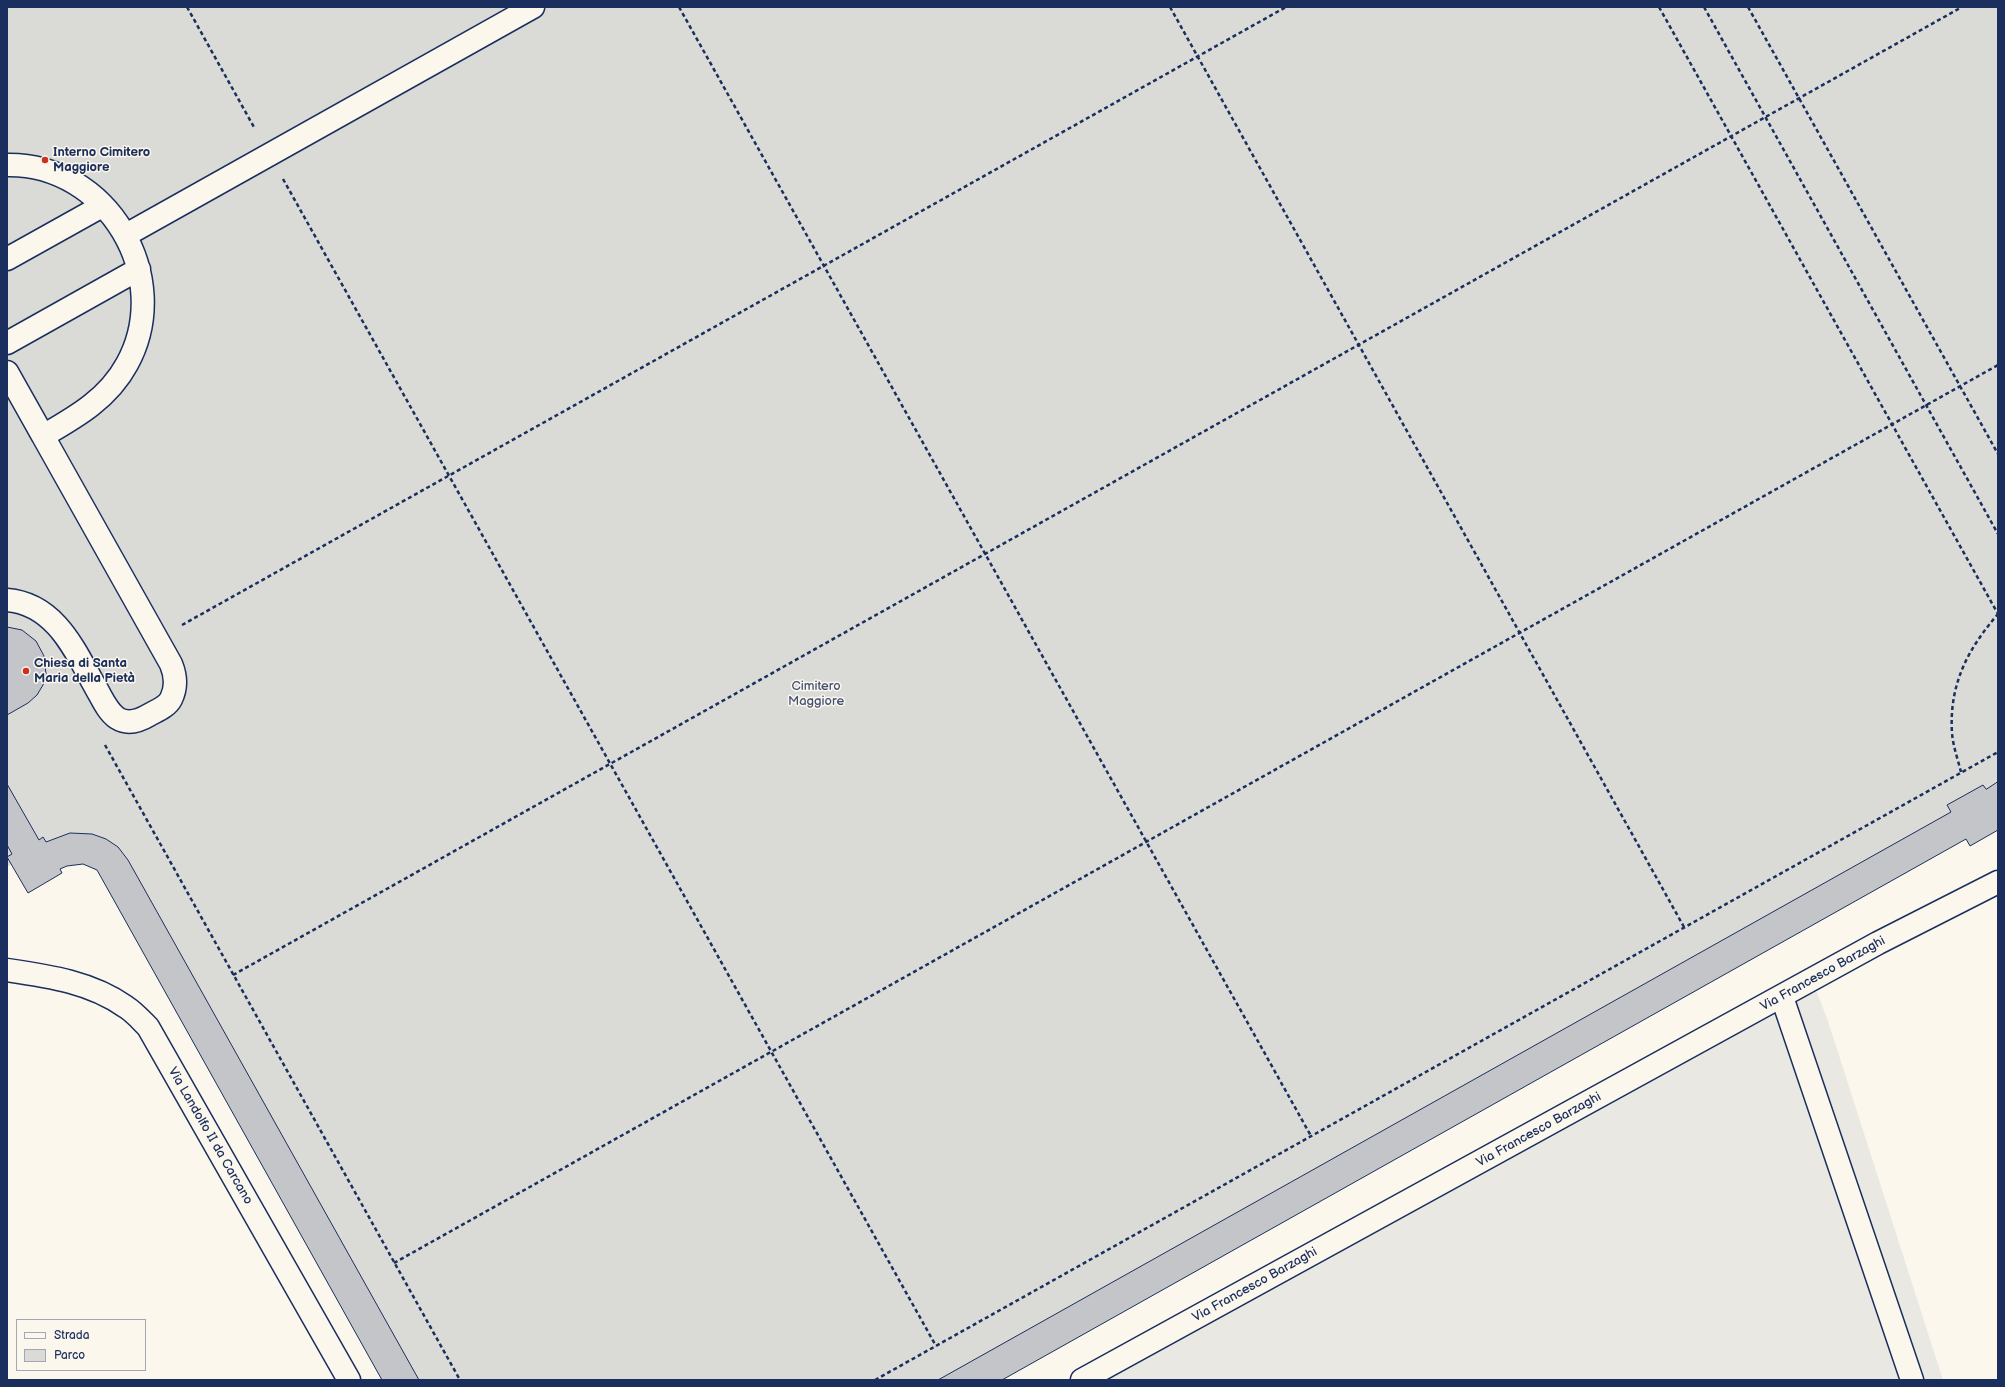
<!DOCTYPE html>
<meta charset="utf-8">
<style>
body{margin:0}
#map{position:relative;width:2005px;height:1387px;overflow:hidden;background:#fbf7ec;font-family:"Balsamiq Sans",sans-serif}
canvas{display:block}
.frame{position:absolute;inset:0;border:8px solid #1b2f5e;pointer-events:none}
.legend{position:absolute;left:16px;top:1319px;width:130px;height:52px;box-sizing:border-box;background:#fbf7ec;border:1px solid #a1a7b3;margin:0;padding:5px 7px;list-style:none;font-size:12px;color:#1b2f5e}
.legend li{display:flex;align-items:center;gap:8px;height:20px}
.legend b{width:20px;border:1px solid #a1a7b3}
</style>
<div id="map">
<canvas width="2005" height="1387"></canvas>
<div class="frame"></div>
<ul class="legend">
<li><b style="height:5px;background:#fbf7ec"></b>Strada</li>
<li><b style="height:11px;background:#dadad7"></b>Parco</li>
</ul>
</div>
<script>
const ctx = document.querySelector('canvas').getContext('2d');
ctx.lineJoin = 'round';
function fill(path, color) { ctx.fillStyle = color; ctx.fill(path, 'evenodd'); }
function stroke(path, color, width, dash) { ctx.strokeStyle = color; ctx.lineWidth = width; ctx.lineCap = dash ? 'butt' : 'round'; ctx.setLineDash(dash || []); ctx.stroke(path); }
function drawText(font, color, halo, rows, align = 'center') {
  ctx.font = font + ' "Balsamiq Sans",sans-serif'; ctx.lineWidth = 3; ctx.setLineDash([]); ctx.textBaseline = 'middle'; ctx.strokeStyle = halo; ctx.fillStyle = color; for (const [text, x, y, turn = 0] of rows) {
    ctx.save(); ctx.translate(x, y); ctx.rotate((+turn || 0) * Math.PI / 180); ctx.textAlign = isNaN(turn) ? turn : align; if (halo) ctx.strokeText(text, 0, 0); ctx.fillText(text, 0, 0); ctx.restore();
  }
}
const built = new Path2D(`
 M1816,990L1828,1021L1943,1380H1106Z`);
const green = new Path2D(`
 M7,7H1998V830L1970,846L1966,839L1002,1380H382L97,870C85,862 72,862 60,869L62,873L28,893L11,864L7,867Z`);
const building = new Path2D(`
 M7,627L22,630L36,641L44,656L46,674L43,685L37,695L28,703L7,715Z
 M1998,782V830L1970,846L1966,839L1002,1380H938L1951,812L1947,805L1983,785L1986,789Z
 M7,784L39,840L43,837L46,842L70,833L92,834L106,839L118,847L128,860L419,1380H382L97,870L83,864L67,866L60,869L62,873L28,893L7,857L12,854L7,845Z`);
const path = new Path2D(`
 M187,7L255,129
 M679,7L1311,1136
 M1170,7L1684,927
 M1659,7L1998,614
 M1704,7L1998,534
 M1748,7L1998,454
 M283,179L936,1346
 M182,625L1286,7
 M105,745L460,1380
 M1961,772C1958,760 1953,746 1952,733C1949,685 1967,650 1998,614
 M233,975L1962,7
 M394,1263L1998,365
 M875,1380L1998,752`);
const minor = new Path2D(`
 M7,165C107,163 175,277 127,364C108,399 76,417 43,436L7,372
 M126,235L533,7
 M7,259L102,206
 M7,343L139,269
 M7,600C56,604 75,651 96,688C102,698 107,711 117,718C128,725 139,721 149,715C156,711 167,707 171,699C177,687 176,676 171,664L43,436
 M7,970C48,976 91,982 126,1007C134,1012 141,1020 148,1027L349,1380
 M1782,997L1912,1380
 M1082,1380L1878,943L1998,882`);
const markers = [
 [45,160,4,"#c8321e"],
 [26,671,4,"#c8321e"]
];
const poiNames = [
 ["Interno Cimitero",53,153],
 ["Maggiore",53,168],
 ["Chiesa di Santa",34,664],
 ["Maria della Pietà",34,679]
];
const parkNames = [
 ["Cimitero",816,687],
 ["Maggiore",816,702]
];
const streetNames = [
 ["Via Francesco Barzaghi",1823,974,-29],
 ["Via Francesco Barzaghi",1539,1130,-29],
 ["Via Landolfo II da Carcano",210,1136,60],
 ["Via Francesco Barzaghi",1255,1285,-29]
];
fill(built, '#eae8e2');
fill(green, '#dadad7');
fill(building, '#c3c5c9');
stroke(building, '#1b2f5e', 1);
stroke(minor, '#1b2f5e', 25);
stroke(path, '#1b2f5e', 2.5, [4, 3]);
stroke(minor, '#fbf7ec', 22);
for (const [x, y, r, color] of markers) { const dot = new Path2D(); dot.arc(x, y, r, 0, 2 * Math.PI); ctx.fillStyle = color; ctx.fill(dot); stroke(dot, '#fbf7ec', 1.5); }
drawText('bold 13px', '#1b2f5e', '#fbf7ec', poiNames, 'left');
drawText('13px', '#415176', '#fbf7ec', parkNames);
drawText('13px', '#1b2f5e', '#fbf7ec', streetNames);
</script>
